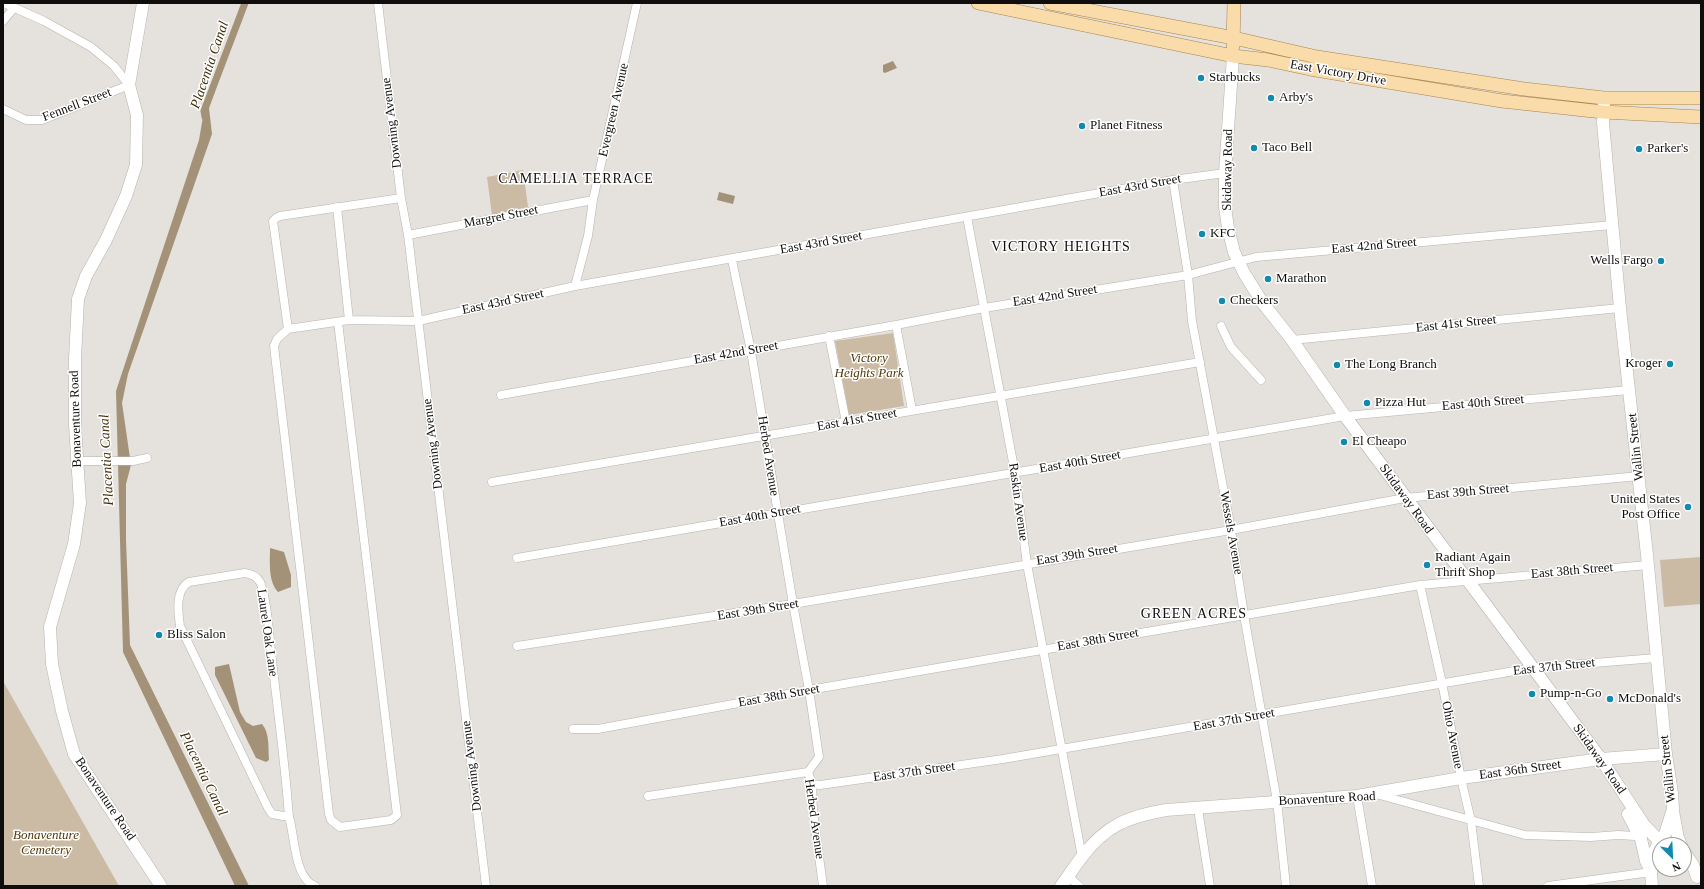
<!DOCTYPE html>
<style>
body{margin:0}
#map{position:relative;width:1704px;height:889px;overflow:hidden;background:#e5e1dc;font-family:Georgia,serif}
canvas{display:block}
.frame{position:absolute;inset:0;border:4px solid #0f0e0c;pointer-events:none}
.north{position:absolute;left:1652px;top:837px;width:40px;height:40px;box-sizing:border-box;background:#fff;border:1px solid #9f9f9e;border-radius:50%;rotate:156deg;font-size:11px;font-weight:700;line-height:16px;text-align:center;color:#0f0e0c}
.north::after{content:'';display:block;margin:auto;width:14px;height:18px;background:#138aad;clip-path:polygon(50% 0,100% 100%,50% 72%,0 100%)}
</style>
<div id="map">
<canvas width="1704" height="889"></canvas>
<div class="frame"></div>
<div class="north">N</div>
</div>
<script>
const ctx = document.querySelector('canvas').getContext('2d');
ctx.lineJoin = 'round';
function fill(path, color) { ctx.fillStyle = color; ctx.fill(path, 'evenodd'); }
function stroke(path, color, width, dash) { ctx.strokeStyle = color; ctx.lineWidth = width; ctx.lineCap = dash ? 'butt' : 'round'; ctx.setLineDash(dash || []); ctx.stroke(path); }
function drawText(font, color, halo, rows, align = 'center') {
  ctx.font = font + ' Georgia,serif'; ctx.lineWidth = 3; ctx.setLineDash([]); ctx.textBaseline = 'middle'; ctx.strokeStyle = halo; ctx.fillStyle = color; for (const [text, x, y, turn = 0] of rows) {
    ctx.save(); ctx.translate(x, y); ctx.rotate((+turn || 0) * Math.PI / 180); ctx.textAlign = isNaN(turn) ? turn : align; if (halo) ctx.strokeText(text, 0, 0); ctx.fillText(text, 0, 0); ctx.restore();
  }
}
const green = new Path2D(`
 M523,170L528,207L492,215L487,177Z
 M893,333L904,406L849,415L835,341Z
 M1701,557V604L1664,607L1660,560Z
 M3,681L119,886H3Z`);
const water = new Path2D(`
 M234,37L209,108L212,134L128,374L122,403L131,465L126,484V540L130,645L249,886H235L123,652L116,391L199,140L204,111Z
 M893,61L897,68L885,73L883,72V65Z
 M719,192L735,196L733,204L717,200Z
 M270,548L284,552L291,575V587L278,592C268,581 270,562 270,548Z
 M229,664L240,712L246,722L253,726L262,724C270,733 268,748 269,760L266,762L256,758L215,675V667Z`);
const canal = new Path2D(`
 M205,117L204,111L245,3`);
const street = new Path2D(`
 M378,3L401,198L408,235L486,886
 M3,21L14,8
 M3,109L26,120H42L129,85L114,66L91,47L44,21L4,3
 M1173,180L1188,275L1192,321L1231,530L1244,615L1277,801L1286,886
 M337,207L349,320
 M967,217L1015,473L1027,564L1082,857
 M408,235L593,200
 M732,260L751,351L793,604L809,690L819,757L808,772L812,784L813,812L823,886
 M575,286L588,236L593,200L637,3
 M338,322L397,815L391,820L340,827L331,820L329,814L274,346L277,339L288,329L273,221L276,218L280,216L401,198
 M896,325L912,410
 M1221,326L1231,347L1261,380
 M288,329L349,320L418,321L575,286L1173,180L1225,173
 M829,336L846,422
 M1292,340L1620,308
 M501,395L896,325L984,308L1188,275L1256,257L1612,225
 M77,461H133L147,458
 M492,482L1200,362
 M517,558L1345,416L1629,390
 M1420,585L1442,683L1461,778L1471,821L1479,886
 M517,646L793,604L1231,530L1405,498L1639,476
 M573,729H598L809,690L1420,585L1648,565
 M812,784L820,785L1003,759L1532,668L1656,658
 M1376,794L1525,835L1591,837L1618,835L1635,836L1641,839
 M648,796L808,772
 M1357,796L1372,886
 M1198,809L1210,886
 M289,817C285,761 277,706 271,651C269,634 267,596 260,582C257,576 251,574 245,573L189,582C175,590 178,612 180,626L268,808L272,814L289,817C295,836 294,878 315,886
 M1069,877L1079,886
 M1548,886L1651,872`);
const secondary = new Path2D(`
 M143,3L129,85L137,115L136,165L126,196L106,240L86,276L78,299L75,359V425L80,503L74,544L50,627L52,664L62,711L74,754L161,886
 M1233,56L1225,173V207L1228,228L1234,252L1244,273L1262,302L1292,340L1345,416L1601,759L1644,825L1663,845
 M1604,103L1603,123L1620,308L1647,555L1666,754L1672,793L1673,809L1665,834L1655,850L1652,858L1651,872L1652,886
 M1673,811L1678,838L1681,845
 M1628,814L1641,839L1646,861L1650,869
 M1684,852L1693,865L1697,877
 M1061,886C1068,877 1074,867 1081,858C1106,825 1127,817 1166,810L1357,796L1461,778L1601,759L1666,754`);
const primary = new Path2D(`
 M978,3L1233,56L1268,60L1310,69L1502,101L1603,112L1701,117
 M1050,3L1234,38L1317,57L1524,89L1604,98H1701
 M1233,46L1234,3`);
const markers = [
 [1201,78,4,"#138aad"],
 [1271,98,4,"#138aad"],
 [1082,126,4,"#138aad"],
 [1254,148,4,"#138aad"],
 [1639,149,4,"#138aad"],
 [1202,234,4,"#138aad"],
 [1661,261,4,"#138aad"],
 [1268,279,4,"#138aad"],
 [1222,301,4,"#138aad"],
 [1670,364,4,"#138aad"],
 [1337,365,4,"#138aad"],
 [1367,403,4,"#138aad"],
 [1344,442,4,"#138aad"],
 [1688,507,4,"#138aad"],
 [1427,565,4,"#138aad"],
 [159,635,4,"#138aad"],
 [1532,694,4,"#138aad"],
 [1610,699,4,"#138aad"]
];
const streetNames = [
 ["East Victory Drive",1338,73,10],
 ["Fennell Street",77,105,-21],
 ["Evergreen Avenue",614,110,-77],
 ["Downing Avenue",392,123,-97],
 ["Skidaway Road",1228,170,-89],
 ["East 43rd Street",1140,186,-10],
 ["Margret Street",501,217,-11],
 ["East 43rd Street",821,243,-10],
 ["East 42nd Street",1374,246,-5],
 ["East 42nd Street",1055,296,-9],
 ["East 43rd Street",503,302,-12],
 ["East 41st Street",1456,324,-6],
 ["East 42nd Street",736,353,-10],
 ["East 40th Street",1483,403,-5],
 ["Bonaventure Road",76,419,-92],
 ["East 41st Street",857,420,-10],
 ["Downing Avenue",433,444,-97],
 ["Wallin Street",1636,447,-96],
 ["Herbed Avenue",768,456,81],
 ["East 40th Street",1080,462,-10],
 ["East 39th Street",1468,492,-5],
 ["Skidaway Road",1406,499,54],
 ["Raskin Avenue",1018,502,82],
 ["East 40th Street",760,516,-10],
 ["Wessels Avenue",1231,533,80],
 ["East 39th Street",1077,555,-9],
 ["East 38th Street",1572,571,-5],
 ["East 39th Street",758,610,-9],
 ["Laurel Oak Lane",267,633,82],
 ["East 38th Street",1098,640,-10],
 ["East 37th Street",1554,667,-6],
 ["East 38th Street",779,696,-10],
 ["East 37th Street",1234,720,-10],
 ["Ohio Avenue",1452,735,79],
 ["Skidaway Road",1599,759,55],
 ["Downing Avenue",472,766,-97],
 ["Wallin Street",1668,769,-96],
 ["East 36th Street",1520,770,-8],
 ["East 37th Street",914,772,-8],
 ["Bonaventure Road",105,799,56],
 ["Bonaventure Road",1327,799,-3],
 ["Herbed Avenue",814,819,82]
];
const poiNames = [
 ["Starbucks",1209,78],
 ["Arby's",1279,98],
 ["Planet Fitness",1090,126],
 ["Taco Bell",1262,148],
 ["Parker's",1647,149],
 ["KFC",1210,234],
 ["Wells Fargo",1653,261,"right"],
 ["Marathon",1276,279],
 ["Checkers",1230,301],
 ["Kroger",1662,364,"right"],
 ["The Long Branch",1345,365],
 ["Pizza Hut",1375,403],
 ["El Cheapo",1352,442],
 ["United States",1680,500,"right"],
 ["Post Office",1680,515,"right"],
 ["Radiant Again",1435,558],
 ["Thrift Shop",1435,573],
 ["Bliss Salon",167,635],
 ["Pump-n-Go",1540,694],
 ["McDonald's",1618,699]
];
const parkNames = [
 ["Victory",869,359],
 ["Heights Park",869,374],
 ["Bonaventure",46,836],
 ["Cemetery",46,851]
];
const waterNames = [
 ["Placentia Canal",210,65,-71],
 ["Placentia Canal",107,460,-93],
 ["Placentia Canal",203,774,64]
];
const neighbourhoodNames = [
 ["CAMELLIA TERRACE",576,179],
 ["VICTORY HEIGHTS",1061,247],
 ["GREEN ACRES",1194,614]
];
fill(green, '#cbbba4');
fill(water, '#a39278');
stroke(canal, '#a39278', 7);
stroke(street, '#b6b3ae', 9);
stroke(secondary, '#b6b3ae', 13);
stroke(primary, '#a6844e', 14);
stroke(street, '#fff', 8);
stroke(secondary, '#fff', 12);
stroke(primary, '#fadbaa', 13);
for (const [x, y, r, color] of markers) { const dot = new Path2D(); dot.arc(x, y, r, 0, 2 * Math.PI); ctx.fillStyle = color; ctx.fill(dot); stroke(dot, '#fff', 1.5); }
drawText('13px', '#0f0e0c', '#fff', streetNames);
drawText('13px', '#0f0e0c', '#fff', poiNames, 'left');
drawText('italic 13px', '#523705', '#fff', parkNames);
drawText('italic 14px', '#412d09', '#fff', waterNames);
ctx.letterSpacing = '1px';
drawText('14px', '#0f0e0c', '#fff', neighbourhoodNames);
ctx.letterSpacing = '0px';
</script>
